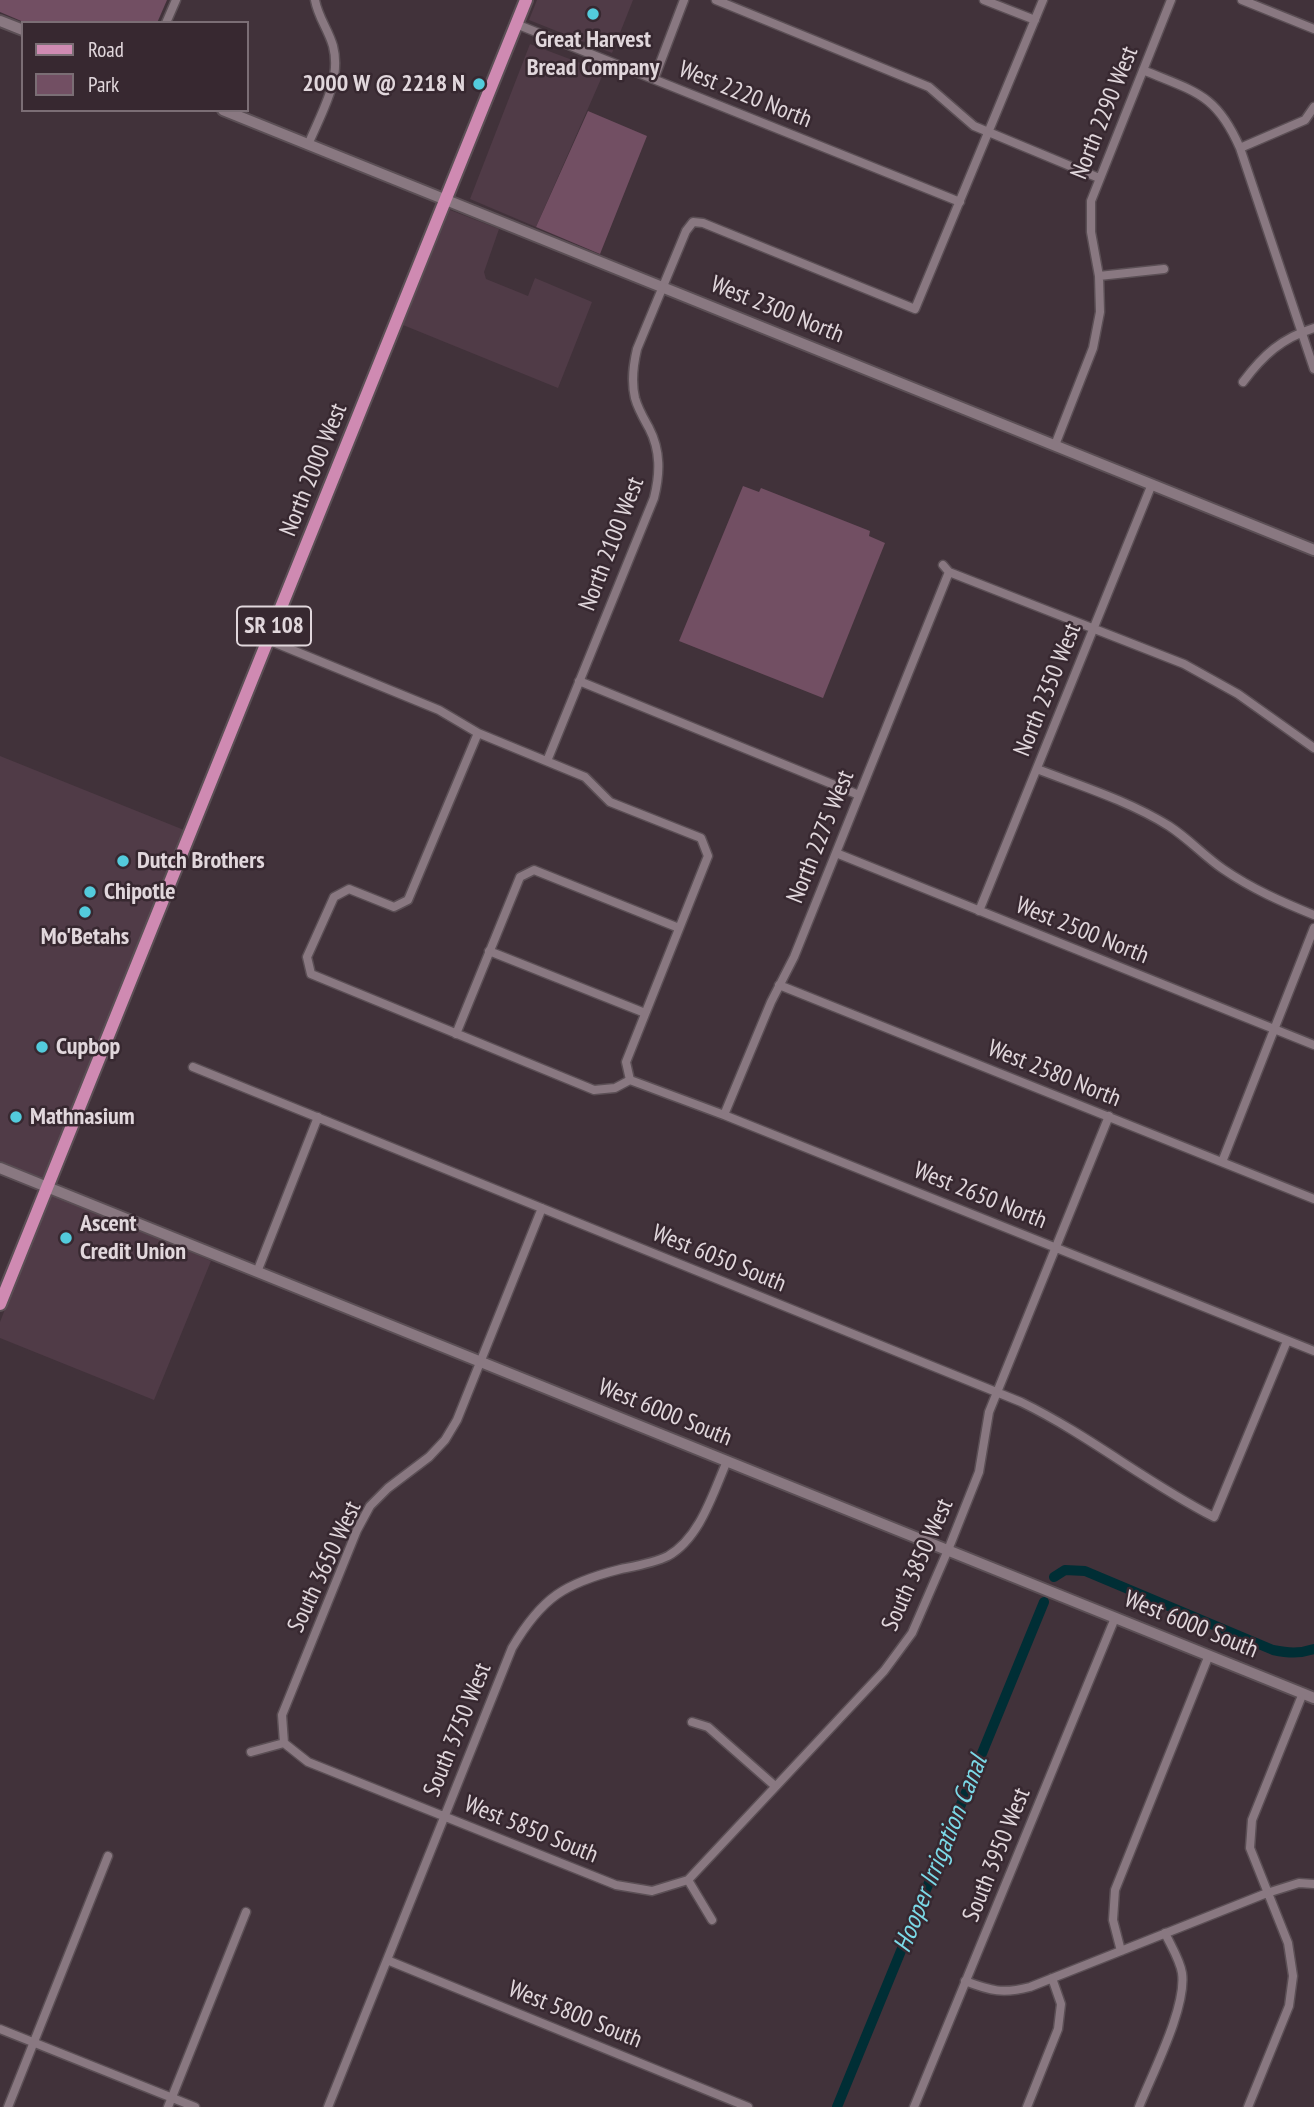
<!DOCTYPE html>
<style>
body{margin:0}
#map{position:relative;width:1314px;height:2107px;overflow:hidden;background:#41323a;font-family:"PT Sans Narrow",sans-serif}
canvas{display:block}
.legend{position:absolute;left:21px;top:21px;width:228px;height:91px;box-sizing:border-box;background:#372830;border:2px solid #7b6e75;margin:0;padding:9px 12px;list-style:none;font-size:21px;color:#e1d7dc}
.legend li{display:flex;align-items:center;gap:14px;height:35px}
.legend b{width:35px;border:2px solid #7b6e75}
</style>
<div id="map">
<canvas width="1314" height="2107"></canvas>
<ul class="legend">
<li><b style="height:9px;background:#cf8ab2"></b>Road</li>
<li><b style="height:19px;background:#724f63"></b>Park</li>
</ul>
</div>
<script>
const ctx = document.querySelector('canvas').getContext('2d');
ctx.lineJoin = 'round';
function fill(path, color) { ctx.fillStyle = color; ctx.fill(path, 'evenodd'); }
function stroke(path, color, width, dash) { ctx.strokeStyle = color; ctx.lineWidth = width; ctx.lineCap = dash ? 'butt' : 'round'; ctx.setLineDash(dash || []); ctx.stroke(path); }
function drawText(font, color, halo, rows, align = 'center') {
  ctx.font = font + ' "PT Sans Narrow",sans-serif'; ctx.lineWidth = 5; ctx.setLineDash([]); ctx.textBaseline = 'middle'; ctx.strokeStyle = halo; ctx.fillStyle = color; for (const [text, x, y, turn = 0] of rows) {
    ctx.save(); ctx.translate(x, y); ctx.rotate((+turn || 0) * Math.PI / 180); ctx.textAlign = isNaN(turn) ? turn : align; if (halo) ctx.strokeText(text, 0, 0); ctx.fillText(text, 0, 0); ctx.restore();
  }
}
const built = new Path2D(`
 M537,0H633L612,53L529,20Z
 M530,44L604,72L536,227L470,199Z
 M450,210L499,229L484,272L486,279L528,296L535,278L592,302L558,388L403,325Z
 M0,756L184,830L43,1178L0,1161Z
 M51,1192L211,1261L154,1400L0,1338V1322Z`);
const green = new Path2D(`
 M0,0H167L157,23H26L0,12Z
 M588,111L647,136L600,254L536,227Z
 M743,486L759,492L761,488L870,531L869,536L885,543L823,698L679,641Z`);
const canal = new Path2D(`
 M1054,1577L1065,1570L1085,1571L1273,1650C1288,1653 1299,1654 1314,1649
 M837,2107L1044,1602`);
const minor = new Path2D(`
 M716,0L929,87L974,126L1099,178
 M984,0L1035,20
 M1242,0L1314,29
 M166,23L176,0
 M516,24L960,202
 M1143,70C1195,92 1216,93 1240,148L1314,369
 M654,79L684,0
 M308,145C321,113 342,80 333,46C328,29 318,17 315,0
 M1240,148L1305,120L1314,107
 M1099,276L1164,269
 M1243,382C1263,355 1282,338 1314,328
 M1055,445L1093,348L1100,312L1099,276L1091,232V201L1171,0
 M943,565L949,572L1184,664L1238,694L1314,748
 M268,640L439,710L478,733L585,777L610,802L701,838L708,856L626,1062L630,1080
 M579,681L859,795
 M478,733L408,900L394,907L349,889L334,897L307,957L311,974L594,1090L615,1088L630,1080
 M547,761L654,498C660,474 661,451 649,428C644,419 638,409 635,398C631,381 633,366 637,349L686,231L693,222L703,223L915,309L1043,0
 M1037,769C1081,786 1129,801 1169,826C1189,839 1204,856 1223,869C1252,889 1282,902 1314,915
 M836,853L1314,1045
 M979,911L1152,484
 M489,951L645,1013
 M779,985L1314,1199
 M456,1034L520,877L534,870L679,928
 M193,1067L1021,1402C1089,1435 1147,1483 1214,1517L1287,1341
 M630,1080L724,1115L1314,1351
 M724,1115L771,1002L794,957L949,572
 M1222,1162L1314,928
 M257,1272L318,1117
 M692,1722L708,1727L775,1786
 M284,1743L308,1762L616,1885L652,1891L688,1880L712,1920
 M251,1752L284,1743L282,1715L357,1530L370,1506L388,1488L429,1457L445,1440L457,1420L542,1208
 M688,1880L884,1671L912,1633L948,1550L979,1472L989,1412L1109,1116
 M1121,1951L1113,1920L1115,1890L1209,1655
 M387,1960L748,2107
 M965,1981C991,1991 1003,1994 1030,1987L1267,1893L1299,1883L1314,1884
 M0,2029L195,2107
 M8,2107L108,1856
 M168,2107L246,1912
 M328,2107L512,1648C542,1597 565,1583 621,1569C636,1566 654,1563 668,1556C700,1538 713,1493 727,1461
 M914,2107L1115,1618
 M1027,2107L1058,2029L1061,2004L1052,1978
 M1139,2107C1152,2074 1187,2007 1182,1973C1180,1960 1171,1946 1165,1933
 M1248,2107L1289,2006L1293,1976L1288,1943L1250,1848L1252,1820L1303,1693`);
const tertiary = new Path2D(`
 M0,21L23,30
 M223,110L1314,550
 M0,1168L1314,1698`);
const primary = new Path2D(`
 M0,1304L526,0`);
const markers = [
 [593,14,7,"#53cbdc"],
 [479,84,7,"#53cbdc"],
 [123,861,7,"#53cbdc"],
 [90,892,7,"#53cbdc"],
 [85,912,7,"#53cbdc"],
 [42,1047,7,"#53cbdc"],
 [16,1117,7,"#53cbdc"],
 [66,1238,7,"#53cbdc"]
];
const shields = [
 [274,626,74]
];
const shieldNames = [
 ["SR 108",274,626]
];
const poiNames = [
 ["Great Harvest",593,40,"center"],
 ["Bread Company",593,68,"center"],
 ["2000 W @ 2218 N",465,84,"right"],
 ["Dutch Brothers",137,861],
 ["Chipotle",104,892],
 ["Mo'Betahs",85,937,"center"],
 ["Cupbop",56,1047],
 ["Mathnasium",30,1117],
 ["Ascent",80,1224],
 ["Credit Union",80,1252]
];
const streetNames = [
 ["West 2220 North",745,95,22],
 ["North 2290 West",1105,113,-68],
 ["West 2300 North",777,310,22],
 ["North 2000 West",314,470,-68],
 ["North 2100 West",612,544,-69],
 ["North 2350 West",1048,690,-68],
 ["North 2275 West",821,837,-68],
 ["West 2500 North",1082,931,22],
 ["West 2580 North",1054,1074,22],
 ["West 2650 North",980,1196,22],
 ["West 6050 South",719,1259,22],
 ["West 6000 South",665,1413,22],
 ["South 3850 West",918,1565,-66],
 ["South 3650 West",325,1567,-65],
 ["West 6000 South",1191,1625,22],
 ["South 3750 West",458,1730,-68],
 ["West 5850 South",531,1830,22],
 ["South 3950 West",997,1855,-68],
 ["West 5800 South",575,2015,22]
];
const waterNames = [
 ["Hooper Irrigation Canal",941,1854,-68]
];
fill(built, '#503b47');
fill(green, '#724f63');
stroke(canal, '#002e35', 10);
stroke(minor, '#5b4f55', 11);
stroke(tertiary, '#5b4f55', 14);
stroke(primary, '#5b4f55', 16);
stroke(minor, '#897881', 8);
stroke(tertiary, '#897881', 10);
stroke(primary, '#cf8ab2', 12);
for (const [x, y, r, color] of markers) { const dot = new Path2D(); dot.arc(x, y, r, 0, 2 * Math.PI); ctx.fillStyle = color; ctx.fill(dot); stroke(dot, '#372830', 2.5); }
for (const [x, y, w] of shields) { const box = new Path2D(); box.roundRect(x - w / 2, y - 19.5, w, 39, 5); ctx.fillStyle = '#372830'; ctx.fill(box); stroke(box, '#e1d7dc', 2); }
drawText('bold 23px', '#e1d7dc', null, shieldNames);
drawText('bold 24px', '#e1d7dc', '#372830', poiNames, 'left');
drawText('24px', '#e1d7dc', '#372830', streetNames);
drawText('italic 26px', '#7bd9e7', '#372830', waterNames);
</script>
